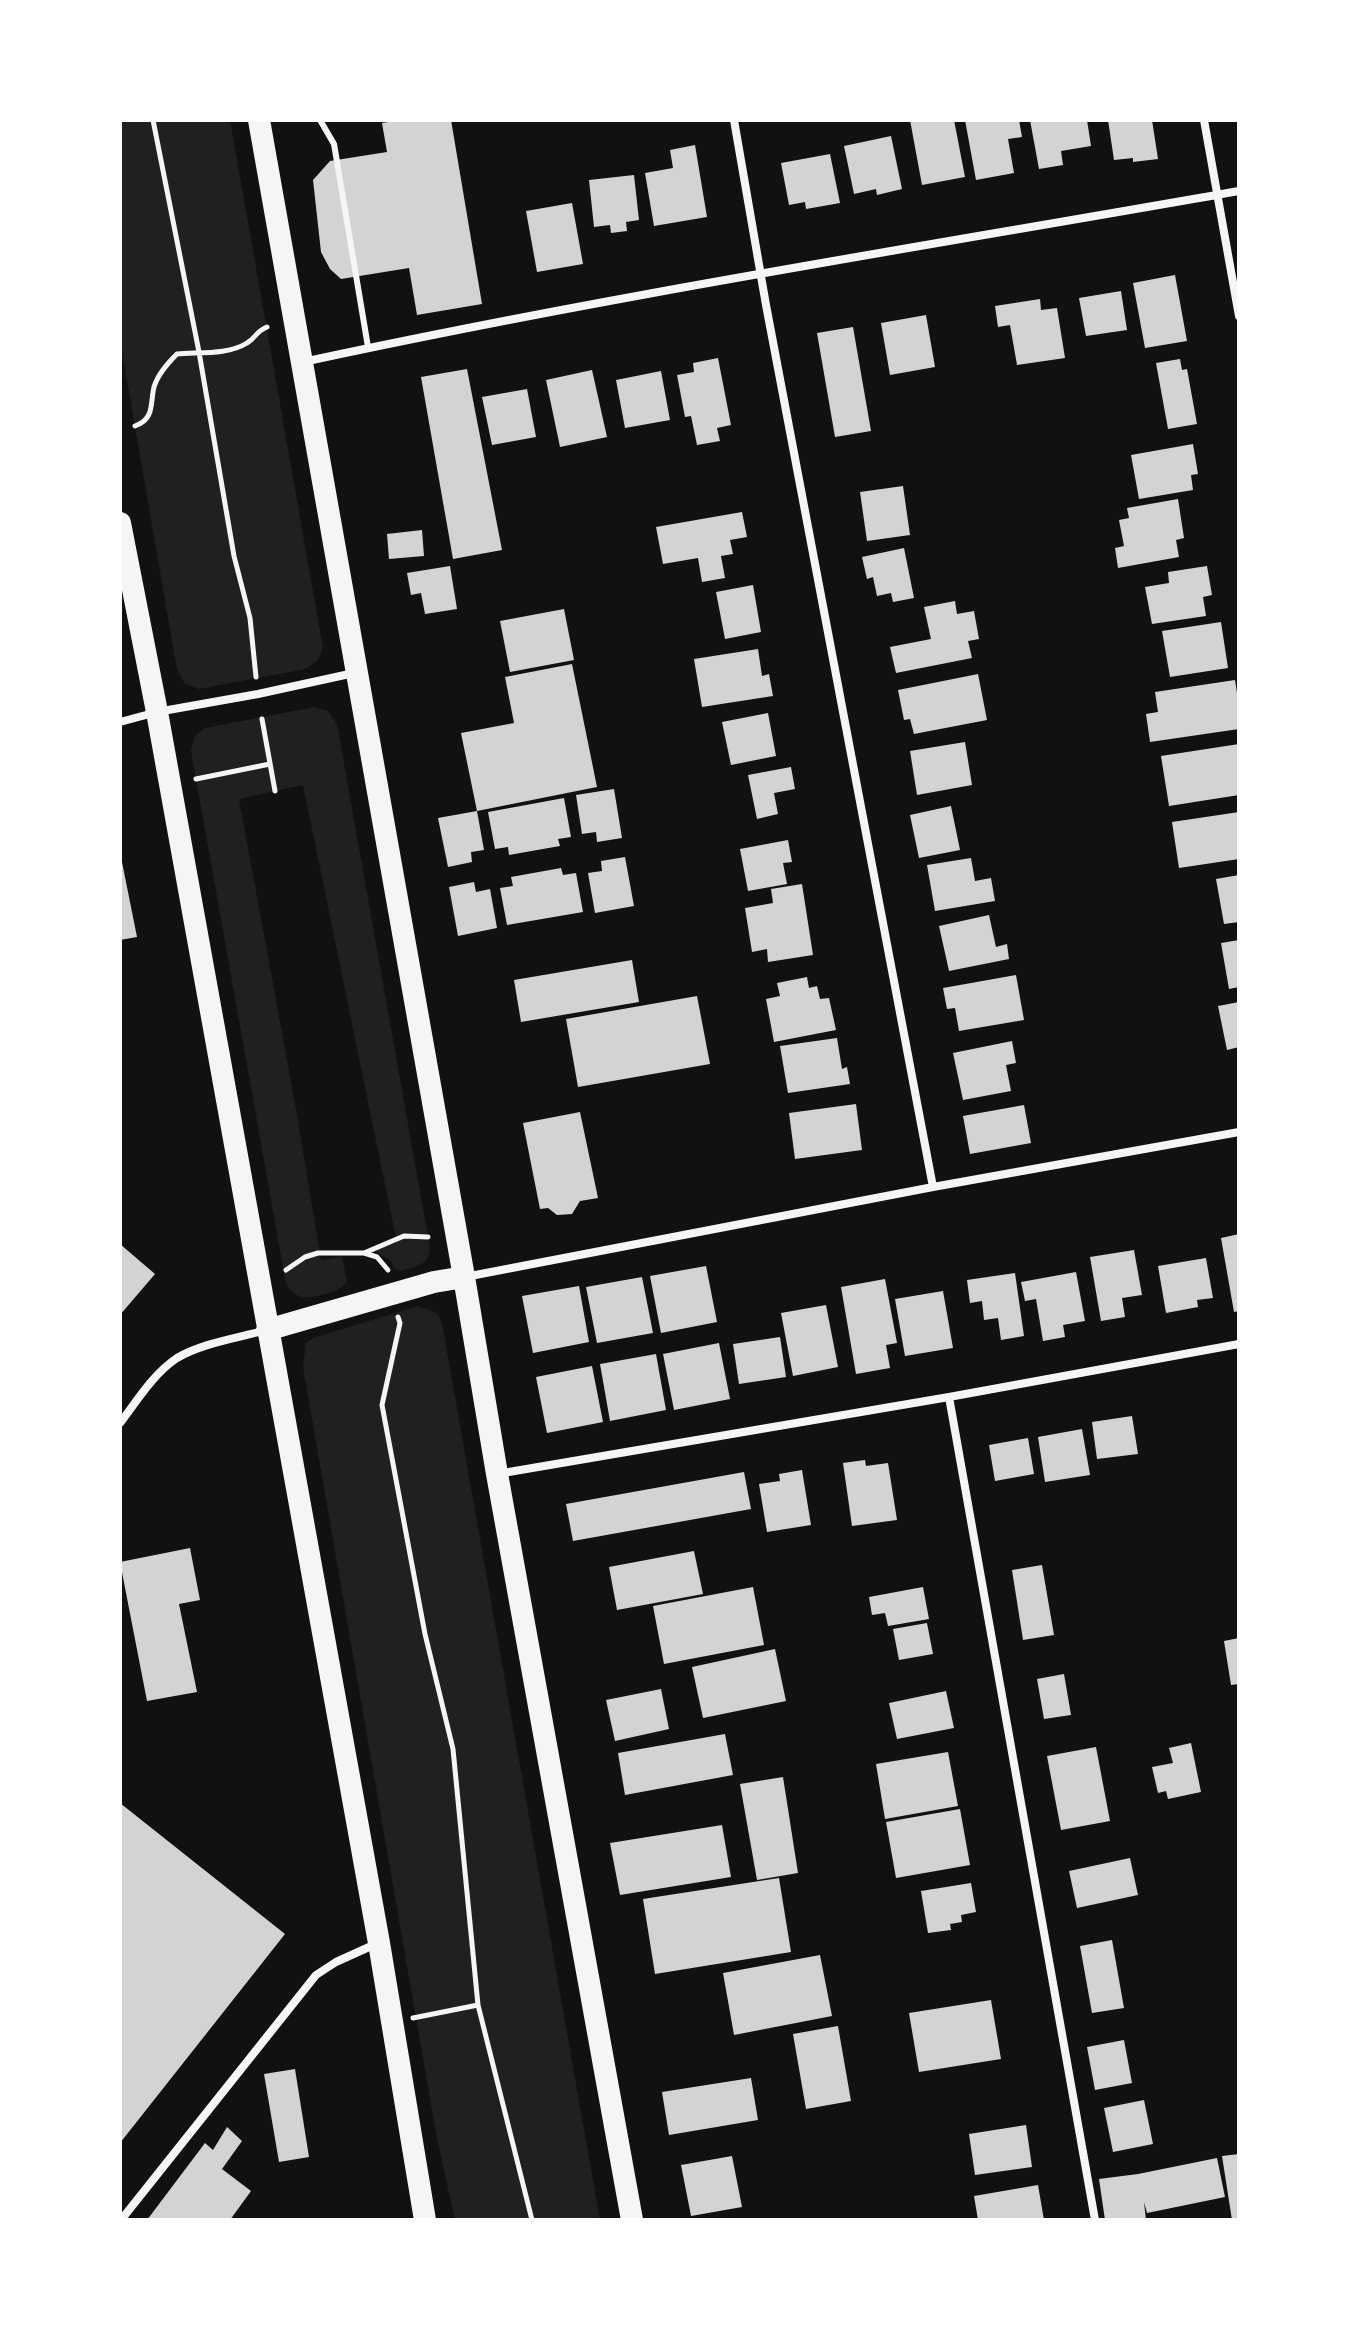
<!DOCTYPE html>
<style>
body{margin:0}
#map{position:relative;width:1359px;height:2340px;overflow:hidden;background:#111;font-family:Quicksand,sans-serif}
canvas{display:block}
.frame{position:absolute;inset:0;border:122px solid #fff;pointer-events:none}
</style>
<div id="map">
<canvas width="1359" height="2340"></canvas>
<div class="frame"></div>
</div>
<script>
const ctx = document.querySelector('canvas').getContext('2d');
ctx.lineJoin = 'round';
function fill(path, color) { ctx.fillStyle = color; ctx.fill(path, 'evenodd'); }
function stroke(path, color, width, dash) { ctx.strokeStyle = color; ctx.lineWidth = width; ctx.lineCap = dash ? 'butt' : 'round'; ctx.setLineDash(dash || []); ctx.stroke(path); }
const green = new Path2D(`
 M120,120H230L323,648L318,660L306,669L199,689L185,684L177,670L120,340Z
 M315,707L328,711L337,724L430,1248C429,1266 415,1267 399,1271L394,1268L391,1261L377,1252L376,1248L397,1243L303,785L239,799L296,1109L321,1260L342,1257L347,1282C341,1291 314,1299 302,1297C294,1295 291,1290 286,1284L191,751L195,736L205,728Z
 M418,1306L437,1313L442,1323L600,2220H455L437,2139L303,1367L306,1343L316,1337Z`);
const building = new Path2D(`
 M401,120H451L482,304L417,315L409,268L341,279L330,269L321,252L313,180L330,161L387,152L382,123Z
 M910,120H954L965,177L922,185Z
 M965,120H1019L1022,137L1008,139L1014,173L976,180Z
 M1030,120H1087L1091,146L1061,151L1063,165L1039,169Z
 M1108,120H1152L1158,159L1133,162V158L1114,160Z
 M891,136L902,189L877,195L876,189L854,194L844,146Z
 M695,145L707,217L654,226L645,173L673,168L670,150Z
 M830,154L840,203L806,209L805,202L789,205L781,163Z
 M634,175L639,220L626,222L627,231L611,233L610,225L594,227L589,180Z
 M572,203L583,264L537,272L526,211Z
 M1175,275L1187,341L1145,348L1133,283Z
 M1121,291L1127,330L1086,336L1079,298Z
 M1040,299L1041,310L1057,308L1065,358L1017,365L1010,325L998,327L995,306Z
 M926,315L935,367L890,375L881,323Z
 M853,327L871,431L835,437L817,333Z
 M718,358L731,425L717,428L720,441L697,445L691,416L685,417L677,375L694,372L693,363Z
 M1180,359L1182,370L1187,369L1197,424L1168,429L1156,363Z
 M467,369L502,550L453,559L421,377Z
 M592,370L607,437L560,447L546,380Z
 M661,371L670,420L625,428L616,380Z
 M527,389L536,437L492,445L482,397Z
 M1193,444L1198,474L1191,475L1193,490L1139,499L1131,455Z
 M903,486L910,535L867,541L860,492Z
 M1178,499L1184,538L1176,540L1179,557L1118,568L1115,548L1124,546L1119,520L1129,518L1127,508Z
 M742,512L747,537L730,540L733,554L721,556L725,578L702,582L698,558L663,564L656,527Z
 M422,530L424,556L389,559L387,534Z
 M904,548L914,598L893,602L891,593L877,596L873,577L867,579L862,557Z
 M450,566L457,609L425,614L421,593L411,595L407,573Z
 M1207,566L1212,595L1203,597L1206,616L1152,624L1145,587L1169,583L1168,572Z
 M753,585L761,632L725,639L716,592Z
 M955,601L957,614L974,611L979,639L968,641L972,658L896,673L890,647L931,639L924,607Z
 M564,609L574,660L510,672L500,621Z
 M1221,622L1228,668L1170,677L1162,631Z
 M758,649L762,676L769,674L773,696L702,707L694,659Z
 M572,664L597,787L477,811L461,733L514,723L505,677Z
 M978,674L987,720L914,734L910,719L904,720L898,690Z
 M1235,680L1239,706V729L1150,742L1146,714L1158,712L1155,692Z
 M768,713L776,756L731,765L722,722Z
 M965,742L972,785L917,795L910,751Z
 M1239,744V795L1169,806L1161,756Z
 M791,767L795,789L774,793L778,814L757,819L748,775Z
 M614,789L622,838L597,842L596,832L582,834L576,795Z
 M564,798L571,837L558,839L560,846L509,855L508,847L495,849L488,812Z
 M951,806L960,850L919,858L910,815Z
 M477,811L484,850L471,852L472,862L448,867L438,818Z
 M1239,812V859L1179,868L1172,822Z
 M788,840L792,862L783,863L787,884L748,891L740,849Z
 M120,852L137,937L120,940Z
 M625,857L634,906L595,913L588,873L602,871L601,861Z
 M971,858L975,881L991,878L995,901L935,911L927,865Z
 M561,868L563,875L576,873L583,912L507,925L500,888L513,886L511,877Z
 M1239,875V922L1224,924L1216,879Z
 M474,882L476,892L490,889L497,928L458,936L449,887Z
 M802,884L813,955L768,962L767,949L752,952L745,908L773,903L771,889Z
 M989,915L996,947L1007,944L1009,959L949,971L939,926Z
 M1239,940V987L1229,989L1221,943Z
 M632,960L639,1002L521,1022L514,980Z
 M1016,975L1024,1020L959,1031L955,1008L947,1009L943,988Z
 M807,977L809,988L817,986L820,999L829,998L836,1030L774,1042L766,999L780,996L777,983Z
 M697,996L710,1064L578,1087L566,1019Z
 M1239,1002V1047L1227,1050L1218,1006Z
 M837,1038L842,1069L847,1067L850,1084L788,1093L780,1046Z
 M1012,1041L1016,1063L1006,1065L1011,1091L963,1100L953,1053Z
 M856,1104L862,1150L795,1159L789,1113Z
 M1024,1105L1031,1143L970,1154L963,1116Z
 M580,1112L598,1198L580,1201L572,1214L557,1215L548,1208L540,1209L523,1123Z
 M1239,1234V1311L1234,1312L1221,1238Z
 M120,1244L155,1274L120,1315Z
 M1134,1250L1142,1295L1122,1298L1125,1317L1101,1321L1090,1257Z
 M1206,1258L1213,1298L1197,1300L1198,1307L1166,1313L1158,1266Z
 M706,1266L717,1322L661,1333L650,1276Z
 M1076,1272L1085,1321L1063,1325L1065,1337L1043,1341L1036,1299L1025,1301L1021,1282Z
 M1015,1273L1024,1336L1001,1340L998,1318L984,1320L982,1301L970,1303L967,1280Z
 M642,1277L653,1333L597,1343L586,1287Z
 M885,1279L897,1343L886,1345L890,1368L856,1374L841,1287Z
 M579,1286L589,1342L533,1353L522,1296Z
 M943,1291L953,1348L905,1356L895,1299Z
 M826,1305L838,1367L793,1376L781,1313Z
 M780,1337L786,1377L739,1384L733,1344Z
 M719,1343L730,1399L674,1410L663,1354Z
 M656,1354L666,1410L610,1421L600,1364Z
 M592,1366L603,1422L547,1433L536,1377Z
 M1132,1416L1138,1454L1097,1459L1092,1422Z
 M1082,1429L1090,1475L1045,1482L1038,1437Z
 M1028,1438L1034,1474L995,1481L989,1445Z
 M865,1460L866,1466L888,1463L897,1520L852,1526L843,1463Z
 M802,1470L811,1525L767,1532L759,1484L780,1481L779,1474Z
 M744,1472L751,1509L573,1541L566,1504Z
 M190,1548L200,1600L179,1604L197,1692L147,1701L120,1562Z
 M694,1551L703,1594L617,1610L609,1567Z
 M1042,1565L1054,1635L1023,1640L1012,1570Z
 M753,1587L764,1645L664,1664L653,1606Z
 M923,1587L929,1619L888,1626L885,1613L872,1615L869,1597Z
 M927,1623L933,1654L899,1660L893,1629Z
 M1239,1638V1684L1231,1685L1224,1641Z
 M775,1649L786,1701L703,1718L692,1667Z
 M1064,1674L1071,1715L1044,1719L1037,1679Z
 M661,1689L669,1729L615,1741L606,1700Z
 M946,1691L954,1728L897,1739L889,1703Z
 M725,1734L733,1775L625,1795L618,1753Z
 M1191,1743L1201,1792L1168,1799L1166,1791L1158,1793L1152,1767L1173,1763L1169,1748Z
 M1096,1747L1110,1821L1061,1830L1047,1756Z
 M948,1752L958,1806L885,1819L876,1764Z
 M783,1777L798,1873L757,1880L740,1784Z
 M120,1803L285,1934L120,2143Z
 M960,1809L970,1865L896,1878L886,1822Z
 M722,1825L731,1877L620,1895L610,1843Z
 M1130,1858L1138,1895L1077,1908L1069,1871Z
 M779,1878L791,1952L655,1974L643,1899Z
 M971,1883L976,1912L961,1915L962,1922L950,1924L951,1930L928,1933L921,1891Z
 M1112,1940L1124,2008L1092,2013L1080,1946Z
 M820,1955L832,2016L734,2035L723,1973Z
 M991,2000L1001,2059L919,2072L909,2013Z
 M838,2026L851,2101L806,2109L793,2034Z
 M1124,2040L1132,2083L1095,2090L1087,2047Z
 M295,2069L309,2157L279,2162L264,2074Z
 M751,2078L758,2120L669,2135L662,2092Z
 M1144,2100L1153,2144L1113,2152L1104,2108Z
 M1026,2125L1032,2167L975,2175L969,2134Z
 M227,2127L242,2141L222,2169L251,2191L230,2220H147L205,2143L213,2150Z
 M1239,2154V2220H1232L1222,2156Z
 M732,2156L742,2207L691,2216L681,2165Z
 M1217,2158L1225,2197L1147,2213L1144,2202L1146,2220H1105L1099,2179L1138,2174Z
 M1038,2185L1044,2220H978L974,2196Z`);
const path = new Path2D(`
 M153,120L199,352L234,556L250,618L256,677
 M135,426C155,419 150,403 154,387C158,374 167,364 177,354C199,352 228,355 247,343C256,338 255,332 267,327
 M262,719L275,791
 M196,779L270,764
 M364,1253L377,1257L388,1270
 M286,1270L305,1257L318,1253H364L404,1236L428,1237
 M398,1317L400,1323L382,1405L425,1634L453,1749L478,2005L532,2220
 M413,2018L478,2005`);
const service = new Path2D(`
 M320,120L334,144L368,347`);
const minor = new Path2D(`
 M734,120L766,305L933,1187
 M1204,120L1239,316
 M303,362C613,295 927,246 1239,191
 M120,722L157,712L258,694L354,673
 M465,1277L933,1187L1239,1132
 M949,1397L1095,2220
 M120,1423C137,1401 153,1374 177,1358C202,1343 238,1338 266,1330
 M497,1474L949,1397L1239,1344
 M121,2220L316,1975L336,1962L378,1943`);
const trunk = new Path2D(`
 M259,120L464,1277L497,1474L632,2220
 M120,523L157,712L379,1943L425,2220
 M267,1330L434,1282L464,1277`);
fill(green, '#202020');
fill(building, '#d3d3d3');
stroke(path, '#f5f5f5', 5);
stroke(service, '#f5f5f5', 6);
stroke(minor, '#f5f5f5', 8);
stroke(trunk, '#f5f5f5', 22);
</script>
